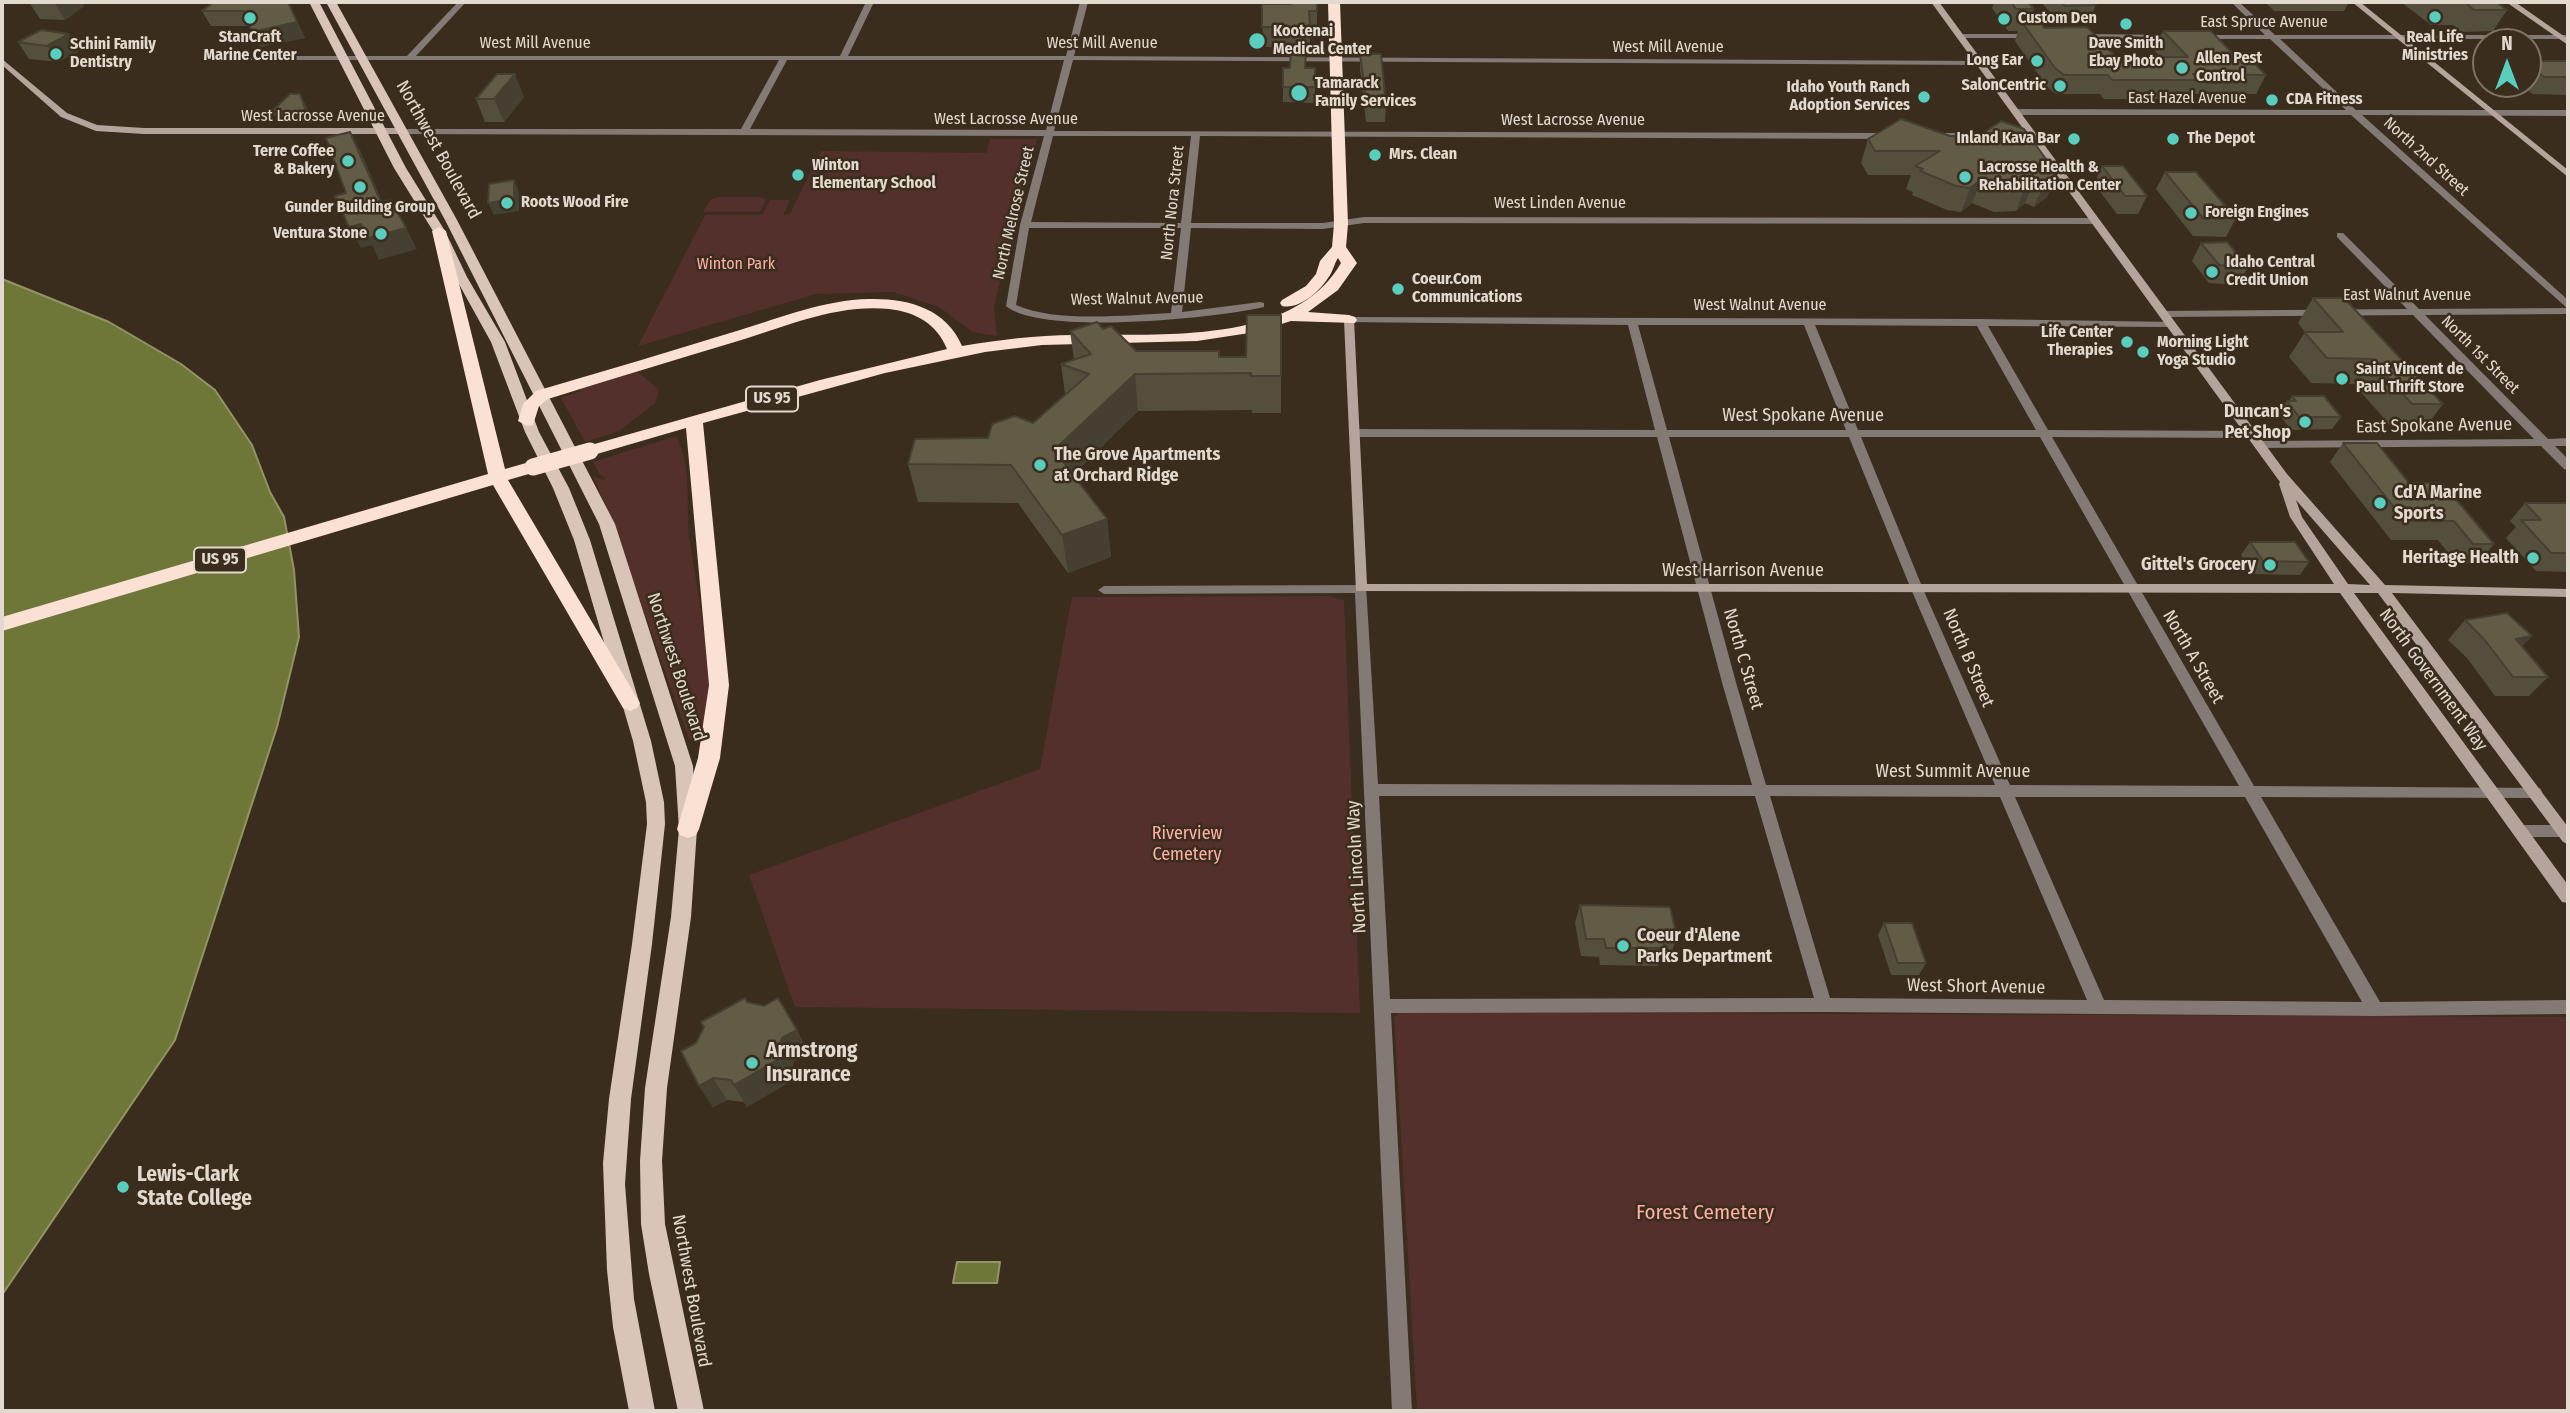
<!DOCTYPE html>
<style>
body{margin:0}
#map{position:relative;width:2570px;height:1413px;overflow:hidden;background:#3b2d1d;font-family:"Fira Sans Condensed",sans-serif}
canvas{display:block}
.frame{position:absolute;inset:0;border:4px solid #e2d9cf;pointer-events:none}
.north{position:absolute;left:2472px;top:28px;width:70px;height:70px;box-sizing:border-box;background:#3b2d1d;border:2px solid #7e7264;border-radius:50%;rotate:0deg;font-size:19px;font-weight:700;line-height:28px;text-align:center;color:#e2d9cf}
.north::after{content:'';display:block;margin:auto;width:24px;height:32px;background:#59cebe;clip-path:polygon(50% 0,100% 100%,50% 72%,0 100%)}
</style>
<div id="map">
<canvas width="2570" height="1413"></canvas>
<div class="frame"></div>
<div class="north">N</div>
</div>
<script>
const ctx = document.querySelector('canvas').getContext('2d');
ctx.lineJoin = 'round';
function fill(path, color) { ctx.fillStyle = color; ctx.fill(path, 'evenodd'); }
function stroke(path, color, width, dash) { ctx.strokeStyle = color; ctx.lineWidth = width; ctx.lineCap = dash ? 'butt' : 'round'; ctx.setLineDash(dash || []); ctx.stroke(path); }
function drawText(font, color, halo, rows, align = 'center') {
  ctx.font = font + ' "Fira Sans Condensed",sans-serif'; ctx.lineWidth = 5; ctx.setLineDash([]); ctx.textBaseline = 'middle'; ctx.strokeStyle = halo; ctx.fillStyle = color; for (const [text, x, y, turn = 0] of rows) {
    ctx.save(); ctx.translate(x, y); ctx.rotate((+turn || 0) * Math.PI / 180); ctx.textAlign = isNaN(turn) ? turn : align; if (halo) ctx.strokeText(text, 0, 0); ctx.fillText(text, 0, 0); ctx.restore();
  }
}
const green = new Path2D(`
 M990,139H1037L994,306L997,336L973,332L939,307L893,292L816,294L638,346L705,215H762L770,200H790L783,215L790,214L821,151L986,153Z
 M718,197H760L766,200L760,212H703L710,200Z
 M638,372L659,390L655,403L619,431L585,442L561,398L581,391L580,388Z
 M676,436C692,466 686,504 689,536C694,575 724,715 698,741L689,739L607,508L593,476L603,480L606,478L600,474L593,462Z
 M1328,596L1344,600L1360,1013L795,1007L749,875L1040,769L1072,597Z
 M1401,1012L2568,1017V1411H1417L1394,1017Z`);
const water = new Path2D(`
 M2,279L109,322L181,364L215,390L252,445L270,492L284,517L294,570L299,637L277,727L175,1040L2,1295Z
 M957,1262H1000L997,1283H953Z`);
const street = new Path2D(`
 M458,2H466L416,56H840L866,2H874L848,56H1066L1080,2H1088L1074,56L1980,61H1983V65L1073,60L1054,131L1892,133L1896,136L1892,139L1200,136L1191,223H1323L1364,217L2095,218L2100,221L2095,224L1364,223L1323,229L1191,228L1182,312L1260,302L1264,303V307C1217,318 1041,336 1006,306L1020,225L1044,136L401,134L398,133V129H741L779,60H223L219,58L223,56H407ZM787,60H1064L1046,130L750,129ZM1053,136H1191L1181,223L1031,222ZM1029,228H1181L1171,313C1128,315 1055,323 1016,305Z
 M2231,2H2239L2275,35H2568V39H2280L2356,110H2568V116L2362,115L2568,300V314L2425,315L2548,439L2568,438V446H2555L2568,459V470L2564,469L2541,446L2255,448V442L2259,441L2534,439L2413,315L2163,317L2158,314L2163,311L2407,309L2337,237V233H2343L2419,309L2567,308L2351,115H2016L2012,112L2016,109L2346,110L2270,39H2196L2195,37L2199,35H2265Z
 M1960,34H2035L2039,36L2035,38H1957L1956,36Z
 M2080,34L2178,35L2182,37L2178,39L2077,38L2076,36Z
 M1933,133H1990L1994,136L1990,139L1930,138V134Z
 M1349,317L1980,319L2175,322V326L2171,327L1988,326L2048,430L2255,431V437L2251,438L2052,437L2254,786L2540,788L2542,792L2540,796L2535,798L2261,797L2380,1002L2568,1000V1014L2375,1016L1824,1012L1391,1013L1412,1411H1392L1355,593L1104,594L1098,590L1104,586L1366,585L1378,784L1752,785L1723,686L1657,437H1355L1349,433L1355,429L1655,430L1628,325L1345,322L1344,320ZM1638,325H1804L1846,430H1667ZM1815,325L1977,326L2036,430H1858ZM1669,437H1849L1911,589L1995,785H1766L1737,686ZM1861,437H2040L2239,786L2010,785L1923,589ZM1379,796H1755L1814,998L1390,999ZM1770,796L2000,797L2087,1000L1830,998ZM2015,797H2245L2362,1002L2104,1000Z
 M2520,825H2568V837H2520L2515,835L2512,831L2515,827Z`);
const secondary = new Path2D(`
 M1931,2H1939L2287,474L2385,585L2568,589V597L2392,593L2568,827V844L2563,842L2378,593H2354L2568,885V903L2562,902L2340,593L1356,591L1344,320L1349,317L1354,320L1367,584H2334L2290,517L2279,484L2280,482ZM2296,500L2370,585L2348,584L2302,517Z
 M2352,2H2360L2568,170V177Z
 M2506,2H2515L2568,39V45Z
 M2,59L67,113L97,125L144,128H401L405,131L401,134H144L96,131L61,117L2,65Z`);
const primary = new Path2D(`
 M309,2H319L406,168L445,231L467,277L505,342L539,432L569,488L590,540L651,741L664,802L665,824L652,944L631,1099L625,1184L634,1299L655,1411H629L613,1327L607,1270L603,1163L609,1099L632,944L647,824L646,802L633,741L574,540L553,488L525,432L491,342L455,277L433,231L394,168Z
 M326,2H336L457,220L615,524L693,766L697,829L691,917L667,1088L662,1161L665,1224L704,1411H678L649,1274L641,1224L640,1161L645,1088L671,917L679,829L675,766L599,524L445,220Z`);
const highway = new Path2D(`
 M1328,2H1340L1348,224L1346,247L1357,263L1338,290L1308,312L1349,315L1355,317L1357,320L1355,323L1291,321L1256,332L1197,341L1042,345L985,352L885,373L703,423L729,685L720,758L699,829L696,835L688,838L680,835L677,829L698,758L709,685L686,428L590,456L581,451L584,447L820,380L947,349C937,324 916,312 889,309C837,304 787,326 738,341C675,360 611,379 548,399L539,406L533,425L527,426L518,421L523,404L536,391C604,371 672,351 740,330C782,317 825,300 869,299C907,298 946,308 962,346C999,340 1036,335 1074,335C1156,333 1293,347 1341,263L1338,258C1334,264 1333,272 1328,278C1320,291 1299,310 1282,306L1280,303L1282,300L1306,286L1316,274L1320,261L1332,247L1334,224Z
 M439,227L446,231L505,469L533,461L542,467L539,471L508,480L637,698L640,703L637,708L630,711L623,708L493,485L2,631V617L488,474L432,231Z`);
const highwayBridge = new Path2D(`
 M533,467L590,451`);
const wall = new Path2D(`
 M29,2H82L84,6L65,20L40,19Z
 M288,2L305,38L260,47L250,26H211L202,11Z
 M1317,2V30H1310V46H1306V68L1315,87V103L1283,102V68H1290V52H1286V47H1263L1262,4H1291Z
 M1994,2H2028L2034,9L2029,22L2116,57H2161L2154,50L2163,31L2233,54L2266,75L2256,94H2191L2189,99H2104L2100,94H2056L2048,88L2015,41L2018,31H2008L1992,8Z
 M2042,2H2092L2096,5L2089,22H2058L2042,3Z
 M2265,2H2349L2344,11H2274Z
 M2401,2H2496L2507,10L2493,31L2461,32L2453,25H2431Z
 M69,34L79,51L58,62L29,59L18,42Z
 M1360,54L1386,106L1385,122H1366L1360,69Z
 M2528,61L2568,62V95L2533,94L2519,84H2528Z
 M300,94L306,106L312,123H279L272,111Z
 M524,97L504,122H485L476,99Z
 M1901,119L2057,174L2047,197L2034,207L2025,203L2016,211L1994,212L1972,203L1961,212L1947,210L1912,195L1913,192L1906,189L1911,175H1868L1861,163L1868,139Z
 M2102,166L2147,196L2138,214H2117L2094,184Z
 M2165,172L2236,218L2226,237L2193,236L2156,189Z
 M2201,243L2248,267L2238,285L2209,283L2192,261Z
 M2313,298L2443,404L2424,429L2394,430L2354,384L2311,383L2289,357L2305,332L2298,323Z
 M1281,315V413H1252V410L1138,411L1073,475L1107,519L1111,557L1068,573L1018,503L918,502L908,464L1033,423L1065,394L1061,364L1074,360L1070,331L1103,329L1136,351L1220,357H1246Z
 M2292,396L2341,417L2332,429L2291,430L2279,414L2287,401H2289Z
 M2343,443L2409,483L2494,544L2478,564H2457L2438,540H2391L2330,462Z
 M2525,503H2568V572L2536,571L2506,538L2516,527L2510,521Z
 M2250,542L2309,562L2300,575L2254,574L2241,555Z
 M2465,620L2532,636L2522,646L2548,677L2529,696H2495L2467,658L2448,640Z
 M1580,905L1677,938L1670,955H1662L1658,966L1600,965L1599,957L1581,956L1575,923Z
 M1884,923L1926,963L1919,975H1891L1878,935Z
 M747,1002L797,1030L808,1053L794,1061L788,1077L791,1081L747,1107L744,1102L727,1100L713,1107L699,1086L696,1043Z`);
const shadedWall = new Path2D(`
 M54,2H82L84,6L65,20Z
 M288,2L305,38L260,47L252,32Z
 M69,34L79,51L58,62L47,46Z
 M515,74L524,97L504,122L494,99Z
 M300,94L306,106L312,123L306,111Z
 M350,132L361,152L391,223L381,202Z
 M2057,174L2047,197L2034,207L2044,183Z
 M1982,179L1972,203L1961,212L1970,188Z
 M514,180L519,192V211L494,215L488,203Z
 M2035,180L2025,203L2016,211L2025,187Z
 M361,224L406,228L417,249L379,260L372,245L361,248L349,227Z
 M1135,374L1138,411L1059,488L1054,450Z
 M1107,519L1111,557L1068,573L1062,535Z
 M2532,636L2514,655L2516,639Z
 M797,1030L808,1053L794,1061L788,1077L776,1055L782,1038Z
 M779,1059L791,1081L747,1107L734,1085Z
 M713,1078L727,1100L713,1107L699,1086Z`);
const building = new Path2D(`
 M214,2H288L297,22L252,32L244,11H202Z
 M1291,2H1317V11H1309L1310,27H1307L1306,35H1291V32H1286V27H1262V4H1291Z
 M2011,2H2028L2034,9H2016Z
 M2061,2H2092L2096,5L2065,6Z
 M2442,2H2496L2507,10H2474L2466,3H2443Z
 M2022,22H2040L2044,28L2087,27L2116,57H2188L2163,31H2211L2233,54H2245L2266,75L2193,74L2198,80H2112L2108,75H2064L2055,68Z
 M41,30L69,34L47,46L18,42Z
 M1291,49H1306L1305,68H1315V87H1283V68H1290Z
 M1360,54H1381L1386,106H1367Z
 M2528,61H2567L2568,62V77H2544L2528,65Z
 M497,74H515L494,99H476Z
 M290,94H300L306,111H272Z
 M1901,119L1950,136H1979L2001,121L2024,129L2057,174L2044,183L2035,180L2025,187L2004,188L1982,179L1970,188L1956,186L1920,171L1923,169L1915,166L1940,151H1875L1868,139Z
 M350,132L381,202L391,200L406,228L368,238L361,224L349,227L335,196L346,193L326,138Z
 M2102,166H2123L2147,196H2125Z
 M2165,172H2196L2236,218H2203Z
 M514,180V199L488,203L489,184Z
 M2227,242L2248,267L2219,265L2201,243Z
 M2313,298H2344L2443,404H2412L2371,359L2327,358L2304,332H2343Z
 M1247,315H1281V376H1251V373L1135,374L1054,450L1107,519L1062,535L1011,465L908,464L915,439L988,438L992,424L1015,416L1033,423L1089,374L1061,364L1091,354L1070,331L1097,322L1103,329L1111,326L1136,351H1219V357H1246Z
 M2292,396H2324L2341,417H2299L2287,401H2296Z
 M2343,443H2377L2409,483H2442L2494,544H2473L2454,521H2405Z
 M2525,503H2568V553H2551L2521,520H2541Z
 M2250,542H2295L2309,562L2263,561Z
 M2507,613L2532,636L2516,639L2548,677H2513L2484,639L2465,620Z
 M1580,905L1670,907L1677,938H1662L1665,948H1606L1604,939H1586Z
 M1884,923H1912L1926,963H1898Z
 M745,998L747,1002L764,1006L778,998L797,1030L782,1038L776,1055L779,1059L734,1085L731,1080L713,1078L699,1086L681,1051L696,1043L704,1027L701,1022Z`);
const markers = [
 [2435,17,7,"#59cebe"],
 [250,18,7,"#59cebe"],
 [2004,19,7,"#59cebe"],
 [2126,24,7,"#59cebe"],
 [1257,41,9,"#59cebe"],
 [56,54,7,"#59cebe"],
 [2037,61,7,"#59cebe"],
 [2182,68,7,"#59cebe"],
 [2060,86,7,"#59cebe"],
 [1299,93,9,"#59cebe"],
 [1924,97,7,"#59cebe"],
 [2272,100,7,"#59cebe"],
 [2074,139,7,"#59cebe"],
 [2173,139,7,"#59cebe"],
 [1375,155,7,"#59cebe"],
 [348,161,7,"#59cebe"],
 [798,175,7,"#59cebe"],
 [1965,177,7,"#59cebe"],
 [360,187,7,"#59cebe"],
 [507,203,7,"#59cebe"],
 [2191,213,7,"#59cebe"],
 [381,234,7,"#59cebe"],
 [2212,272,7,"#59cebe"],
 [1398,289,7,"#59cebe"],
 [2127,342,7,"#59cebe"],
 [2143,352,7,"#59cebe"],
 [2342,379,7,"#59cebe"],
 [2305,422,7,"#59cebe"],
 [1040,465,7,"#59cebe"],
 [2380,503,7,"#59cebe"],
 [2533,558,7,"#59cebe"],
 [2270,565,7,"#59cebe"],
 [1623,946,7,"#59cebe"],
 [752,1063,7,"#59cebe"],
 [123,1187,7,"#59cebe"]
];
const farPoinames = [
 ["Custom Den",2018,19],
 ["Kootenai",1273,32],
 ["Medical Center",1273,50],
 ["StanCraft",250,38,"center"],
 ["Marine Center",250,56,"center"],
 ["Real Life",2435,38,"center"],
 ["Ministries",2435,56,"center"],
 ["Dave Smith",2126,44,"center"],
 ["Ebay Photo",2126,62,"center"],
 ["Schini Family",70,45],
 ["Dentistry",70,63],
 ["Allen Pest",2196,59],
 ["Control",2196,77],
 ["Long Ear",2023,61,"right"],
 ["Tamarack",1315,84],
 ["Family Services",1315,102],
 ["SalonCentric",2046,86,"right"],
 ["Idaho Youth Ranch",1910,88,"right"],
 ["Adoption Services",1910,106,"right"],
 ["CDA Fitness",2286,100],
 ["Inland Kava Bar",2060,139,"right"],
 ["The Depot",2187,139],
 ["Terre Coffee",334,152,"right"],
 ["& Bakery",334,170,"right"],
 ["Mrs. Clean",1389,155],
 ["Winton",812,166],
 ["Elementary School",812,184],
 ["Lacrosse Health &",1979,168],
 ["Rehabilitation Center",1979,186],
 ["Roots Wood Fire",521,203],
 ["Gunder Building Group",360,208,"center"],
 ["Foreign Engines",2205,213],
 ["Ventura Stone",367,234,"right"],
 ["Idaho Central",2226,263],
 ["Credit Union",2226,281],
 ["Coeur.Com",1412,280],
 ["Communications",1412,298],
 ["Life Center",2113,333,"right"],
 ["Therapies",2113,351,"right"],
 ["Morning Light",2157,343],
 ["Yoga Studio",2157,361],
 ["Saint Vincent de",2356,370],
 ["Paul Thrift Store",2356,388]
];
const farStreetnames = [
 ["East Spruce Avenue",2264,23],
 ["West Mill Avenue",535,44],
 ["West Mill Avenue",1102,44],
 ["West Mill Avenue",1668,48],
 ["East Hazel Avenue",2187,99],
 ["West Lacrosse Avenue",313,117],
 ["West Lacrosse Avenue",1006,120],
 ["West Lacrosse Avenue",1573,121],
 ["North 2nd Street",2426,157,42],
 ["North Nora Street",1173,203,-84],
 ["West Linden Avenue",1560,204],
 ["North Melrose Street",1014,213,-77],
 ["East Walnut Avenue",2407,296],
 ["West Walnut Avenue",1137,299,-1],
 ["West Walnut Avenue",1760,306],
 ["North 1st Street",2480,355,45]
];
const farParknames = [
 ["Winton Park",736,265]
];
const shields = [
 [772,399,52],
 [220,560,52]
];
const shieldNames = [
 ["US 95",772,399],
 ["US 95",220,560]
];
const streetNames = [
 ["Northwest Boulevard",438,150,61],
 ["West Spokane Avenue",1803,416],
 ["East Spokane Avenue",2434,426,-1],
 ["West Harrison Avenue",1743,571],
 ["North A Street",2193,657,60],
 ["North B Street",1968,658,67],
 ["North C Street",1743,659,74],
 ["Northwest Boulevard",676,667,72],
 ["North Government Way",2433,680,54],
 ["West Summit Avenue",1953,772],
 ["North Lincoln Way",1357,867,-93],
 ["West Short Avenue",1976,987,1],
 ["Northwest Boulevard",691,1291,80]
];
const poiNames = [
 ["Duncan's",2291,412],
 ["Pet Shop",2291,433],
 ["The Grove Apartments",1054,455,"left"],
 ["at Orchard Ridge",1054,476,"left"],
 ["Cd'A Marine",2394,493,"left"],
 ["Sports",2394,514,"left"],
 ["Heritage Health",2519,558],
 ["Gittel's Grocery",2256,565],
 ["Coeur d'Alene",1637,936,"left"],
 ["Parks Department",1637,957,"left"]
];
const parkNames = [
 ["Riverview",1187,834],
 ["Cemetery",1187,855]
];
const nearPoinames = [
 ["Armstrong",766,1051],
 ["Insurance",766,1075],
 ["Lewis-Clark",137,1175],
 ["State College",137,1199]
];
const nearParknames = [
 ["Forest Cemetery",1705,1213]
];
fill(green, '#53302c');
fill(water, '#6f7738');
stroke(water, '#929465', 2);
fill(street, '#847a75');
fill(secondary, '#b4a49b');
fill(primary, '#d9c4b9');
fill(highway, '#fbe1d4');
stroke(highwayBridge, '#fbe1d4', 17);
fill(wall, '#544f3d');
fill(shadedWall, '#454032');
fill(building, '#625c47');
stroke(building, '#454032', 2);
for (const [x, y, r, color] of markers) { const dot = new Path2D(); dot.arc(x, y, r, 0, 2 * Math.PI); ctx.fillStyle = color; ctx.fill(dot); stroke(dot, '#3b2d1d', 2.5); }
drawText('bold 16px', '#e2d9cf', '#3b2d1d', farPoinames, 'left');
drawText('16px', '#e2d9cf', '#3b2d1d', farStreetnames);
drawText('16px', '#feafa6', '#3b2d1d', farParknames);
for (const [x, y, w] of shields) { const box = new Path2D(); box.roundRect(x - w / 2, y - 12.5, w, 25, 5); ctx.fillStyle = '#3b2d1d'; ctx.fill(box); stroke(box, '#e2d9cf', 2); }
drawText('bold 16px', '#e2d9cf', null, shieldNames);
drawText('18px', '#e2d9cf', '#3b2d1d', streetNames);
drawText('bold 18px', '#e2d9cf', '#3b2d1d', poiNames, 'right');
drawText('18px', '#feafa6', '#3b2d1d', parkNames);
drawText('bold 21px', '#e2d9cf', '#3b2d1d', nearPoinames, 'left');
drawText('21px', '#feafa6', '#3b2d1d', nearParknames);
</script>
